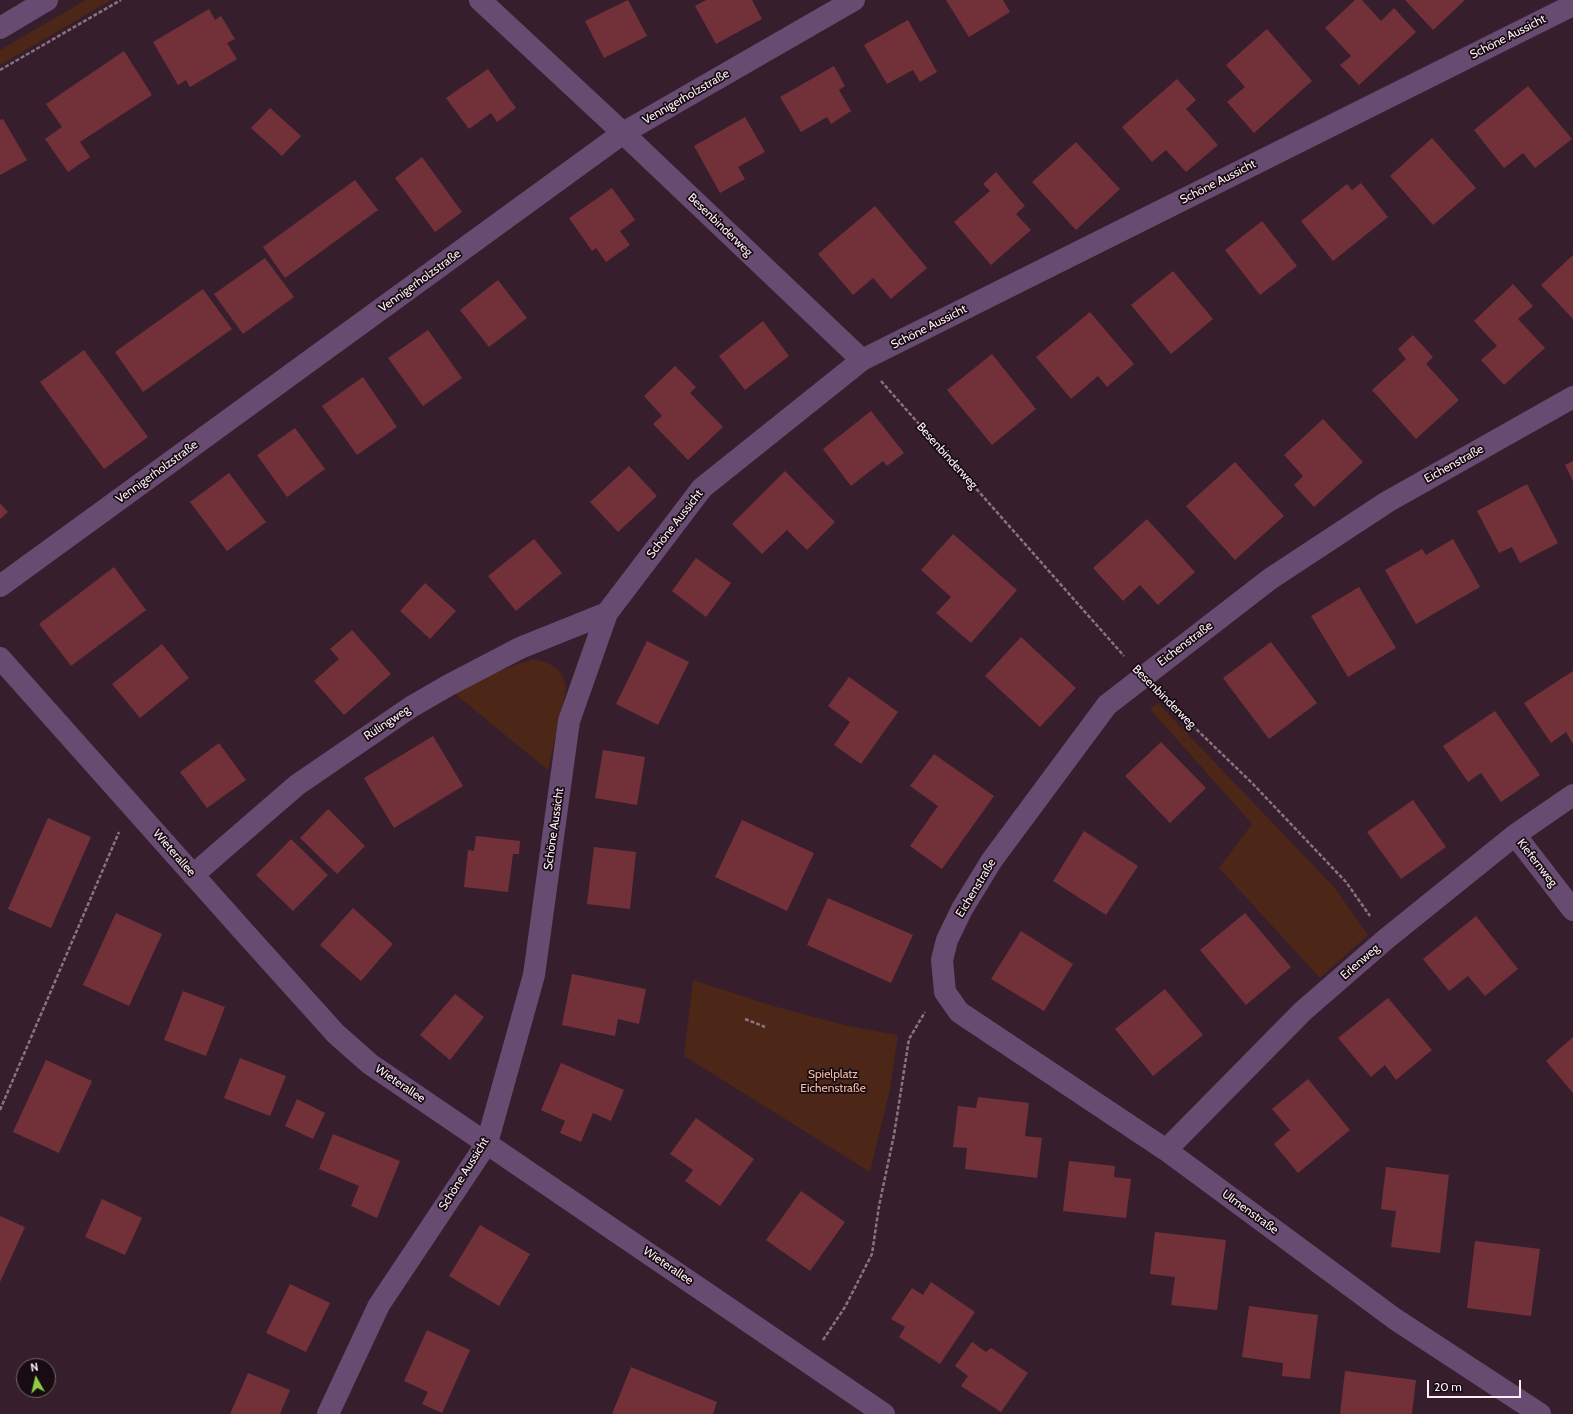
<!DOCTYPE html>
<meta charset="utf-8">
<style>
body{margin:0}
#map{position:relative;width:1573px;height:1414px;overflow:hidden;background:#371e2c;font-family:Cabin,sans-serif}
canvas{display:block}
.north{position:absolute;left:16px;top:1358px;width:40px;height:40px;box-sizing:border-box;background:#180c12;border:1px solid #74676d;border-radius:50%;rotate:352deg;font-size:11px;font-weight:700;line-height:16px;text-align:center;color:#fdeff6}
.north::after{content:'';display:block;margin:auto;width:14px;height:18px;background:#90cd40;clip-path:polygon(50% 0,100% 100%,50% 72%,0 100%)}
.scale{position:absolute;left:1427px;top:1380px;width:94px;height:18px;box-sizing:border-box;border:2px solid #fdeff6;border-top:0;padding-left:5px;font-size:12px;line-height:14px;white-space:nowrap;color:#fdeff6;-webkit-text-stroke:3px #180c12;paint-order:stroke}
</style>
<div id="map">
<canvas width="1573" height="1414"></canvas>
<div class="north">N</div>
<div class="scale">20 m</div>
</div>
<script>
const ctx = document.querySelector('canvas').getContext('2d');
ctx.lineJoin = 'round';
function fill(path, color) { ctx.fillStyle = color; ctx.fill(path, 'evenodd'); }
function stroke(path, color, width, dash) { ctx.strokeStyle = color; ctx.lineWidth = width; ctx.lineCap = dash ? 'butt' : 'round'; ctx.setLineDash(dash || []); ctx.stroke(path); }
function drawText(font, color, halo, rows, align = 'center') {
  ctx.font = font + ' Cabin,sans-serif'; ctx.lineWidth = 3.5; ctx.setLineDash([]); ctx.textBaseline = 'middle'; ctx.strokeStyle = halo; ctx.fillStyle = color; for (const [text, x, y, turn = 0] of rows) {
    ctx.save(); ctx.translate(x, y); ctx.rotate((+turn || 0) * Math.PI / 180); ctx.textAlign = isNaN(turn) ? turn : align; if (halo) ctx.strokeText(text, 0, 0); ctx.fillText(text, 0, 0); ctx.restore();
  }
}
const green = new Path2D(`
 M86,0H111L0,65V50Z
 M534,659C554,664 564,669 566,690L548,770L455,694C480,679 506,667 534,659Z
 M1158,703L1334,887L1368,935L1320,978L1219,868L1252,824L1150,709Z
 M693,980L770,1005L848,1026L898,1035L890,1089L870,1172L684,1056Z`);
const building = new Path2D(`
 M628,0L647,36L604,58L585,21Z
 M706,0H752L762,19L716,44L695,6Z
 M946,0H1003L1010,12L969,37Z
 M1355,0H1362L1381,21L1394,8L1416,32L1359,85L1340,65L1351,56L1325,28Z
 M1405,0H1465L1433,30Z
 M209,9L215,20L221,16L235,39L227,43L237,59L190,87L186,80L178,85L153,42Z
 M908,20L937,72L920,82L913,70L887,84L864,45Z
 M1267,29L1312,81L1254,133L1227,102L1245,87L1226,65Z
 M124,51L152,95L80,142L90,157L68,172L45,139L62,127L46,104Z
 M834,66L845,86L839,90L851,111L831,124L827,117L801,132L780,97Z
 M488,69L516,108L497,122L491,113L469,129L446,98Z
 M1177,79L1196,100L1186,109L1218,145L1186,172L1166,150L1152,162L1122,127Z
 M1528,86L1572,139L1535,168L1523,153L1504,168L1474,130Z
 M270,108L301,136L282,156L251,128Z
 M745,117L765,152L738,167L745,179L720,193L694,146Z
 M3,119L27,160L0,175V120Z
 M1432,138L1476,188L1433,225L1390,176Z
 M1076,142L1120,189L1076,230L1032,182Z
 M422,157L462,212L435,232L395,178Z
 M996,172L1025,206L1016,214L1031,230L991,265L954,222L990,191L983,184Z
 M355,180L378,210L285,278L263,247Z
 M1361,183L1388,217L1333,261L1301,221L1347,184L1352,190Z
 M612,188L635,220L620,231L630,245L606,262L596,248L592,251L569,218Z
 M875,206L927,268L891,299L873,278L853,295L818,254Z
 M1262,221L1297,266L1260,295L1225,250Z
 M1573,255V319L1541,285Z
 M265,258L294,297L243,334L214,294Z
 M1173,271L1213,319L1171,354L1131,305Z
 M498,280L527,318L489,347L460,310Z
 M1513,284L1533,306L1518,319L1545,348L1504,385L1481,360L1497,346L1474,321Z
 M203,289L232,329L143,392L115,352Z
 M1090,312L1134,364L1107,387L1098,376L1071,399L1036,357Z
 M763,321L789,356L745,390L719,356Z
 M428,330L462,378L423,406L388,358Z
 M1413,335L1433,357L1426,364L1459,400L1416,439L1372,390L1406,359L1398,349Z
 M84,350L148,437L104,469L40,382Z
 M992,354L1036,409L992,445L947,390Z
 M675,366L696,387L690,393L723,427L688,460L653,424L662,416L644,396Z
 M363,377L397,427L357,455L322,406Z
 M871,411L904,453L887,466L883,461L851,486L823,449Z
 M1323,419L1363,462L1314,507L1294,485L1303,476L1284,455Z
 M295,428L325,469L287,497L257,455Z
 M1573,461V481L1565,465Z
 M1235,462L1284,516L1235,560L1186,506Z
 M629,466L657,496L618,532L590,502Z
 M785,471L835,522L807,550L787,530L762,554L732,524Z
 M229,473L266,522L227,551L190,502Z
 M1527,484L1558,543L1520,563L1512,547L1499,553L1477,511Z
 M0,503L8,512L0,519Z
 M1147,519L1195,572L1158,605L1140,585L1123,601L1093,568Z
 M953,534L1017,590L971,643L936,613L951,597L921,570Z
 M534,539L562,573L516,611L488,576Z
 M1453,539L1480,587L1416,624L1385,570L1422,549L1426,555Z
 M696,558L731,583L706,617L672,591Z
 M114,567L146,610L71,666L39,624Z
 M425,583L456,611L430,639L400,611Z
 M1359,587L1396,648L1348,677L1311,616Z
 M352,630L391,674L344,715L314,681L339,659L330,649Z
 M1021,637L1076,688L1040,727L985,676Z
 M647,641L689,662L658,725L616,704Z
 M1271,642L1317,703L1269,739L1223,678Z
 M162,644L189,678L140,718L112,684Z
 M1573,671V744L1566,732L1551,743L1524,703Z
 M849,677L898,712L861,764L834,745L850,722L828,706Z
 M1495,711L1540,775L1501,802L1481,773L1468,782L1443,746Z
 M433,736L463,786L394,828L364,778Z
 M1161,742L1206,788L1170,823L1125,776Z
 M219,743L246,780L207,808L180,772Z
 M603,750L645,757L637,805L595,798Z
 M934,754L994,796L942,869L910,846L938,806L910,786Z
 M1413,800L1446,847L1401,879L1367,832Z
 M328,809L365,846L337,874L300,838Z
 M48,818L91,837L51,928L8,909Z
 M742,820L814,853L787,911L715,877Z
 M1084,831L1138,866L1106,915L1053,881Z
 M476,836L520,841L519,854H513L508,892L464,887L468,850L474,851Z
 M291,839L328,875L293,911L256,875Z
 M594,847L636,852L630,909L587,904Z
 M828,898L913,935L891,983L807,945Z
 M353,908L393,944L361,981L320,945Z
 M116,913L162,934L129,1006L83,985Z
 M1245,913L1291,967L1246,1005L1200,950Z
 M1476,916L1518,969L1485,996L1468,976L1449,991L1423,959Z
 M1021,931L1073,964L1044,1011L991,979Z
 M572,974L646,989L639,1024L618,1019L615,1036L562,1025Z
 M1165,989L1203,1035L1153,1076L1115,1029Z
 M183,991L225,1007L206,1056L164,1040Z
 M455,994L484,1017L450,1060L420,1035Z
 M1388,998L1432,1050L1396,1080L1385,1065L1371,1077L1338,1038Z
 M1573,1037V1093L1546,1061Z
 M240,1058L286,1076L270,1116L224,1098Z
 M46,1060L92,1081L59,1153L13,1132Z
 M561,1063L624,1090L611,1121L593,1113L581,1142L560,1133L565,1121L541,1110Z
 M1308,1079L1350,1130L1298,1173L1274,1144L1290,1130L1272,1109Z
 M978,1097L1029,1103L1025,1136L1042,1138L1037,1178L965,1169L967,1148L953,1147L958,1106L976,1108Z
 M297,1099L325,1113L313,1139L285,1126Z
 M696,1118L754,1159L720,1206L685,1181L693,1170L670,1154Z
 M333,1134L400,1161L377,1218L351,1206L359,1186L319,1169Z
 M1069,1161L1115,1166L1114,1177L1131,1179L1126,1218L1063,1211Z
 M1386,1167L1449,1175L1440,1253L1391,1247L1396,1211L1381,1209Z
 M801,1191L845,1222L810,1271L766,1240Z
 M102,1199L142,1218L125,1255L85,1237Z
 M0,1216L25,1227L0,1282Z
 M480,1225L530,1254L499,1306L449,1276Z
 M1155,1232L1226,1240L1217,1310L1171,1305L1175,1277L1150,1274Z
 M1475,1241L1540,1249L1531,1316L1467,1308Z
 M931,1282L975,1312L940,1364L899,1337L905,1327L891,1319L912,1288L923,1295Z
 M290,1284L330,1303L306,1352L266,1333Z
 M1249,1306L1318,1315L1310,1379L1282,1376L1283,1363L1242,1357Z
 M427,1330L470,1350L442,1413L422,1404L428,1392L404,1381Z
 M972,1342L986,1352L991,1348L1028,1373L1001,1412L961,1386L968,1376L955,1366Z
 M631,1367L717,1402L713,1414H612Z
 M1345,1371L1416,1380L1412,1414H1340Z
 M248,1373L290,1390L280,1414H230Z`);
const path = new Path2D(`
 M0,70L121,0
 M881,381L1124,656
 M1162,696L1252,783L1346,882L1370,916
 M745,1019L765,1027
 M0,1110L119,832
 M823,1340L845,1307L872,1254L879,1206L894,1135L909,1039L925,1012`);
const minor = new Path2D(`
 M480,0L623,133L862,360
 M0,28L47,0
 M0,586L623,133L854,0
 M0,658L245,933L336,1034L370,1064L884,1414
 M1515,835L1573,910
 M193,875L297,785L411,707L449,685L520,648L607,613
 M1166,1150L1303,1011L1386,939L1515,835L1573,795
 M328,1414L379,1305L487,1143L534,975L569,721L607,613L702,488L862,360L1573,5
 M1540,1414L1395,1319L1166,1150L959,1012L945,992L942,960L947,940L962,909L992,860L1107,705L1270,579L1387,502L1573,397`);
const streetNames = [
 ["Schöne Aussicht",1508,37,-27],
 ["Vennigerholzstraße",686,97,-30],
 ["Schöne Aussicht",1218,182,-27],
 ["Besenbinderweg",720,225,44],
 ["Vennigerholzstraße",420,281,-36],
 ["Schöne Aussicht",929,327,-27],
 ["Besenbinderweg",947,456,48],
 ["Eichenstraße",1454,464,-29],
 ["Vennigerholzstraße",157,472,-36],
 ["Schöne Aussicht",675,524,-52],
 ["Eichenstraße",1185,644,-37],
 ["Besenbinderweg",1164,697,45],
 ["Rülingweg",387,723,-34],
 ["Schöne Aussicht",554,829,-82],
 ["Wieterallee",174,853,49],
 ["Kiefernweg",1537,863,52],
 ["Eichenstraße",976,888,-59],
 ["Erlenweg",1360,962,-41],
 ["Wieterallee",400,1084,34],
 ["Schöne Aussicht",464,1174,-58],
 ["Ulmenstraße",1250,1212,36],
 ["Wieterallee",668,1266,34]
];
const parkNames = [
 ["Spielplatz",833,1074],
 ["Eichenstraße",833,1088]
];
fill(green, '#4c2616');
fill(building, '#723139');
stroke(path, '#88747f', 2.5, [4, 2]);
stroke(minor, '#674b71', 22);
drawText('12px', '#fdeff6', '#180c12', streetNames);
drawText('12px', '#f4bca4', '#180c12', parkNames);
</script>
